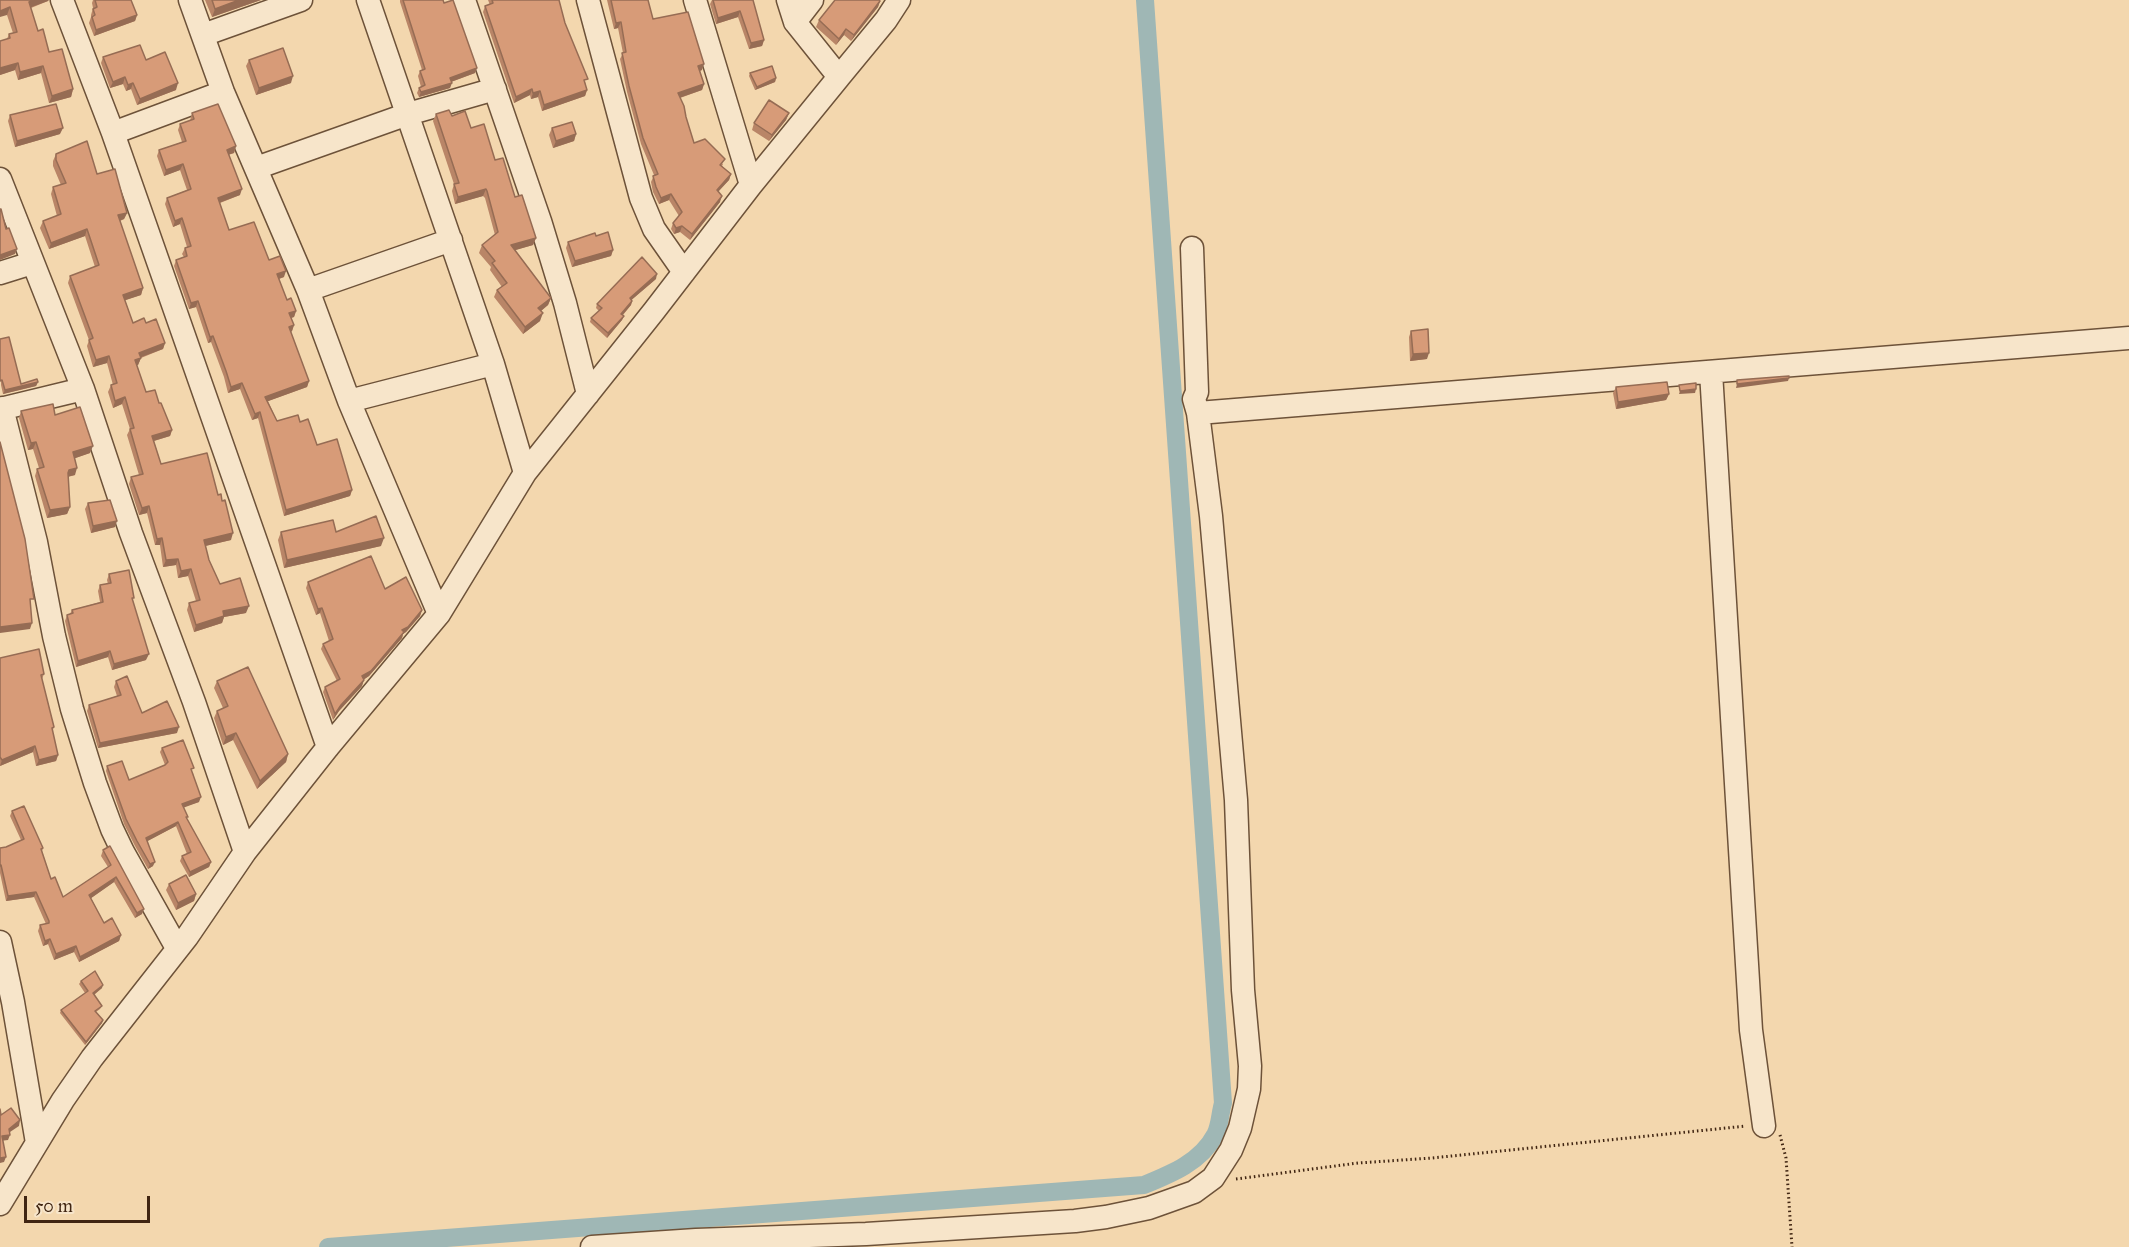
<!DOCTYPE html>
<style>
body{margin:0}
#map{position:relative;width:2129px;height:1247px;overflow:hidden;background:#f3d7ae;font-family:"IM FELL Great Primer",serif}
canvas{display:block}
.scale{position:absolute;left:24px;top:1196px;width:126px;height:27px;box-sizing:border-box;border:3px solid #402512;border-top:0;padding-left:8px;font-size:18px;line-height:21px;white-space:nowrap;color:#402512;-webkit-text-stroke:4px #f7e5ca;paint-order:stroke}
</style>
<div id="map">
<canvas width="2129" height="1247"></canvas>
<div class="scale">50 m</div>
</div>
<script>
const ctx = document.querySelector('canvas').getContext('2d');
ctx.lineJoin = 'round';
function stroke(path, color, width, dash) { ctx.strokeStyle = color; ctx.lineWidth = width; ctx.lineCap = dash ? 'butt' : 'round'; ctx.setLineDash(dash || []); ctx.stroke(path); }
function fill(path, color) { ctx.fillStyle = color; ctx.fill(path, 'evenodd'); }
const canal = new Path2D(`
 M328,1247L1144,1185C1171,1174 1201,1162 1215,1135C1220,1126 1220,1113 1223,1103L1145,0`);
const path = new Path2D(`
 M1780,1135L1786,1158L1792,1247
 M1236,1179L1358,1163L1432,1158L1746,1126`);
const minor = new Path2D(`
 M62,0L113,133L328,747
 M190,0L223,92L308,290L349,401L439,614
 M368,0L493,364L525,473
 M464,0L540,221L565,303L588,394
 M588,0L641,198L654,229L684,272
 M695,0L751,185
 M788,0L795,22L839,77L886,20L899,0
 M795,22L812,0
 M203,35L301,0
 M113,133L223,92
 M256,168L408,114L495,89
 M0,179L83,389L131,533L194,702L245,852
 M0,273L32,263
 M308,290L451,240
 M1711,372L1751,1030L1764,1126
 M349,401L493,364
 M2,408L36,542L54,636L72,709L95,783L112,829L123,852L177,948
 M0,409L83,389
 M1198,413L2129,338
 M0,942L13,1002L37,1143
 M0,1204L63,1100L92,1058L187,937L245,852L328,747L439,614L525,473L654,311L751,185L839,77
 M592,1247L696,1240L866,1234L1075,1221L1106,1217L1149,1208L1194,1192L1213,1178L1231,1150L1240,1128L1249,1089L1250,1066L1243,990L1236,800L1211,516L1198,413L1194,399L1197,392L1192,248`);
const wall = new Path2D(`
 M0,0L48,1L31,8L38,31L49,52L73,89L71,97L49,103L41,73L18,80L15,70L0,75V41L7,39L9,34L13,33L7,15Z
 M93,0H131L137,15L135,21L94,36L89,23L91,17V15L93,8L92,3Z
 M205,0H261L212,17Z
 M400,0H443L475,73L451,82L450,88L419,97L417,93L419,88L421,87L418,76L420,71L422,70L400,2Z
 M488,0H559L565,23L586,85H585L587,90L585,96L542,111L538,97L531,99L530,95L514,103L483,12L485,6L490,5Z
 M607,0H648L653,19L702,70L700,71L704,84L702,90L680,98L694,143L723,164L722,166L731,174L729,180L718,192L720,202L690,240L680,232L674,234L671,229L673,223L679,216L669,200L659,204L653,192L651,182L654,175L641,144L627,92L620,59L623,53L618,28L614,29Z
 M712,0H753L764,40L762,46L749,49L738,17L716,24L710,4Z
 M880,1L878,7L851,41L844,35L836,45L816,27L819,20Z
 M103,57L146,60L176,90L137,105L131,89L126,91L123,84L110,88L101,63Z
 M249,60L291,83L256,95L246,66Z
 M750,73L776,78L775,82L755,90L749,76Z
 M192,113L236,146L234,153L228,155L240,195L220,203L229,230L269,260L284,277L279,279L287,300L296,311L294,317L291,318L294,325L292,331L291,332L309,381L307,387L268,401L277,421L300,422L352,490L350,496L284,516L258,418L252,420L240,389L228,393L224,377L211,342L208,343L196,307L189,309L174,266L176,260L184,257L182,254L185,248L187,247L180,224L173,227L165,204L167,198L187,190L180,170L164,176L157,156L159,150L182,142L178,130L180,124L190,121Z
 M789,113L786,120L769,141L752,130L754,123Z
 M436,114L452,116L471,128L495,160L536,238L533,245L515,250L551,298L548,305L541,311L540,321L523,334L494,297L497,290L502,287L490,270L491,267L479,253L482,245L495,235L485,198L483,196L455,204L452,191L454,184L433,121Z
 M10,115L60,134L15,147L8,121Z
 M552,128L576,134L574,141L553,148L549,135Z
 M56,154L97,174L127,213L124,219L120,221L143,288L141,295L125,300L133,323H146L165,343L163,349L141,358L138,365H137L146,392L159,403L172,430L170,436L154,441L161,464L218,495L231,540L205,546L209,560L220,584L246,613L224,617L222,623L194,632L187,610L189,603L196,601L188,576L178,578L176,565L163,567L160,545H155L147,513L139,515L129,484L131,477L139,475L127,435L130,429L122,404L113,408L108,392L111,385H113L107,363L93,367L87,346L89,340L68,283L70,276L95,267L85,236L49,249L40,228L43,221L57,216L51,194L53,187L61,185L53,166V161Z
 M596,236L613,250L611,256L572,267L566,248L568,242Z
 M656,279L631,300L632,301L631,305L623,315L624,316L622,320L607,338L590,322L591,318L599,311L596,308L597,304Z
 M1411,331L1427,359L1410,361L1409,337Z
 M0,339L21,384L38,382L36,386L3,394L1,385Z
 M1616,387L1669,394L1666,400L1616,409L1613,393Z
 M21,411L55,415L90,453L75,458V475L68,477L70,507L67,514L47,518L35,476L37,469L39,468L33,449L28,450L19,418Z
 M88,503L115,527L91,533L85,509Z
 M281,532H336L381,546L284,568L278,540Z
 M109,574L133,601L146,660L112,670L108,657L76,667L65,621L67,615L70,614L72,610L100,602L98,591L100,585L108,584L107,580Z
 M308,582L385,589L422,610L420,616L406,632L403,634L402,638L369,676L363,680L362,686L339,711L333,720L323,692L325,687L337,681L321,649L323,644L329,641L320,613L316,615L306,588Z
 M0,658L44,674L42,679L54,727L52,731L58,755L56,761L36,766L33,752L0,766Z
 M116,681L142,713L177,733L98,748L87,711L89,705L117,696L114,687Z
 M217,681L288,754L286,762L257,789L233,740L223,745L214,718L217,711L223,708L214,688Z
 M162,748L193,773L199,802L183,807L187,819L211,862L209,867L189,877L180,861L182,856L187,854L176,826L147,841L153,866L148,869L135,846L124,824L106,771L107,766L129,780L165,765L160,752Z
 M12,811L43,848L42,851L51,879L63,897L108,867L101,856L103,850L142,914L135,918L114,882L91,898L104,923L121,935L119,941L79,962L74,952L54,960L48,944L43,946L38,931L40,925L46,924L34,897L6,901L0,873V848L6,847L21,840L10,816Z
 M169,884L196,894L194,901L176,910L166,890Z
 M81,981L102,988L94,995L102,1006L100,1009L96,1012L103,1020L102,1023L85,1045L60,1013L61,1010L85,993L79,984Z`);
const shadedWall = new Path2D(`
 M34,0H49L48,1L26,9L29,2Z
 M239,0H261L212,17L215,9Z
 M880,1L878,7L851,41L854,35Z
 M10,7L7,15L0,17V11Z
 M740,11L738,17L716,24L718,18Z
 M137,15L135,21L94,36L96,30Z
 M621,22L618,28L614,29L616,23Z
 M846,29L844,35L836,45L839,39Z
 M764,40L762,46L749,49L751,43Z
 M18,63L15,70L0,75V68Z
 M704,64L702,70L696,72L698,66Z
 M43,66L41,73L18,80L20,72Z
 M477,68L475,73L448,83L450,78Z
 M293,76L291,83L256,95L259,88Z
 M125,77L123,84L110,88L113,82Z
 M776,78L775,82L755,90L757,87Z
 M133,83L131,89L126,91L128,85Z
 M178,83L176,90L137,105L140,99Z
 M452,83L450,88L419,97L421,92Z
 M704,84L702,90L676,99L678,93Z
 M73,89L71,97L49,103L52,96Z
 M532,89L530,95L514,103L516,97Z
 M587,90L585,96L542,111L544,105Z
 M540,91L538,97L531,99L533,93Z
 M789,113L786,120L769,141L772,135Z
 M63,128L60,134L15,147L17,141Z
 M576,134L574,141L553,148L556,141Z
 M236,146L234,153L224,156L227,150Z
 M183,164L180,170L164,176L166,170Z
 M731,174L729,180L714,196L717,190Z
 M242,189L240,195L216,204L218,198Z
 M486,189L483,196L455,204L458,197Z
 M671,194L669,200L659,204L661,198Z
 M722,196L720,202L690,240L692,234Z
 M127,213L124,219L116,222L118,215Z
 M182,218L180,224L173,227L175,221Z
 M682,226L680,232L674,234L676,228Z
 M87,229L85,236L49,249L51,243Z
 M536,238L533,245L509,252L511,245Z
 M17,249L15,254L0,260V255Z
 M613,250L611,256L572,267L575,261Z
 M286,271L284,277L275,280L277,274Z
 M657,274L656,279L628,303L630,298Z
 M143,288L141,295L120,302L123,295Z
 M551,298L548,305L536,315L538,308Z
 M198,301L196,307L189,309L191,303Z
 M632,301L631,305L620,318L621,314Z
 M296,311L294,317L287,319L289,313Z
 M543,313L540,321L523,334L525,327Z
 M624,316L622,320L607,338L608,333Z
 M294,325L292,331L287,333L289,327Z
 M213,336L211,342L208,343L210,337Z
 M165,343L163,349L136,359L139,353Z
 M1429,353L1427,359L1410,361L1413,354Z
 M109,356L107,363L93,367L96,360Z
 M141,358L138,365L133,367L135,360Z
 M1789,378L1788,381L1736,388L1737,384Z
 M309,381L307,387L263,403L265,397Z
 M38,382L36,386L3,394L5,390Z
 M242,383L240,389L228,393L231,387Z
 M1696,389L1695,393L1679,394L1680,391Z
 M1669,394L1666,400L1616,409L1618,402Z
 M125,397L122,404L113,408L115,401Z
 M260,412L258,418L252,420L255,414Z
 M172,430L170,436L150,442L152,436Z
 M36,442L33,449L28,450L31,443Z
 M93,446L90,453L70,460L73,452Z
 M77,468L75,475L66,477L69,470Z
 M352,490L350,496L284,516L286,510Z
 M149,506L147,513L139,515L142,508Z
 M70,507L67,514L47,518L50,510Z
 M117,521L115,527L91,533L93,526Z
 M233,533L231,540L201,547L204,540Z
 M162,538L160,545H155L157,539Z
 M384,538L381,546L284,568L287,560Z
 M178,559L176,565L163,567L166,560Z
 M191,569L188,576L178,578L181,571Z
 M249,606L246,613L224,617L222,623L194,632L196,625L223,611Z
 M322,608L320,613L316,615L318,609Z
 M422,610L420,616L406,632L403,634L402,638L369,676L360,682L362,676L402,630Z
 M32,623L30,629L0,633V627Z
 M110,651L108,657L76,667L78,661Z
 M149,654L146,660L112,670L114,664Z
 M364,680L362,686L339,711L333,720L335,714L341,705Z
 M179,727L177,733L98,748L100,743Z
 M236,733L233,740L223,745L226,737Z
 M35,746L33,752L0,766L2,760Z
 M288,754L286,762L257,789L260,781Z
 M58,755L56,761L36,766L39,760Z
 M201,797L199,802L180,809L182,804Z
 M178,822L176,826L144,843L146,838Z
 M155,862L153,866L148,869L150,864Z
 M211,862L209,867L189,877L190,872Z
 M116,877L114,882L87,901L89,895Z
 M36,892L34,897L6,901L8,896Z
 M196,894L194,901L176,910L178,903Z
 M144,909L142,914L135,918L137,913Z
 M121,935L119,941L79,962L80,957Z
 M50,939L48,944L43,946L45,941Z
 M76,946L74,952L54,960L56,954Z
 M103,985L102,988L91,997L93,993Z
 M103,1020L102,1023L85,1045L86,1042Z
 M20,1120L19,1126L7,1134L9,1129Z
 M10,1135L8,1140L0,1141L2,1136Z
 M6,1157L4,1162L0,1163V1158Z`);
const building = new Path2D(`
 M0,0H34L29,2L38,31L43,29L49,52L62,49L73,89L52,96L43,66L20,72L18,63L0,68V41L10,38L9,34L17,32L10,7L0,11Z
 M95,0H131L137,15L96,30L92,17L95,15L93,9L97,7Z
 M212,0H239L215,9Z
 M403,0H443L444,3L453,0L477,68L450,78L452,83L421,92L419,88L425,85L420,71L425,69Z
 M492,0H559L565,23L588,79L584,80L587,90L544,105L540,91L533,93L532,89L516,97L485,6L493,3Z
 M611,0H648L653,19L688,12L704,64L698,66L704,84L678,93L684,106L686,117L694,143L705,139L725,159L720,165L731,174L717,190L722,196L692,234L682,226L676,228L673,223L682,212L671,194L661,198L656,187L653,176L658,174L643,138L629,86L622,53L626,52L621,22L616,23Z
 M713,0H753L764,40L751,43L740,11L718,18Z
 M835,0H879L880,1L854,35L846,29L839,39L819,20Z
 M140,45L146,60L165,52L178,83L140,99L133,83L128,85L125,77L113,82L103,57Z
 M283,48L293,76L259,88L249,60Z
 M772,66L776,78L757,87L750,73Z
 M769,100L789,113L772,135L754,123Z
 M56,104L63,128L17,141L10,115Z
 M218,104L236,146L227,150L242,189L218,198L229,230L254,222L269,260L280,256L286,271L277,274L287,300L291,298L296,311L289,313L294,325L289,327L309,381L265,397L277,421L298,415L300,422L308,419L317,445L337,439L352,490L286,510L260,412L255,414L242,383L231,387L226,371L213,336L210,337L198,301L191,303L176,260L187,256L185,248L191,246L182,218L175,221L167,198L191,189L183,164L166,170L159,150L186,141L180,124L194,119L192,113Z
 M449,110L452,116L465,111L471,128L484,124L495,160L503,158L515,197L522,195L536,238L511,245L551,298L538,308L543,313L525,327L497,290L507,283L492,263L495,261L482,245L498,232L487,191L486,189L458,197L454,184L459,183L436,114Z
 M572,122L576,134L556,141L552,128Z
 M87,141L97,174L115,169L127,213L118,215L143,288L123,295L133,323L144,318L146,323L156,319L165,343L139,353L141,358L135,360L146,392L155,390L159,403H161L172,430L152,436L161,464L207,453L218,495L221,494L222,501L225,500L233,533L204,540L209,560L220,584L240,578L249,606L223,611L224,616L196,625L189,603L200,600L191,569L181,571L178,559L166,560L162,538L157,539L149,506L142,508L131,477L143,474L130,429L134,428L125,397L115,401L111,385L117,383L109,356L96,360L89,340L93,338L70,276L99,265L87,229L51,243L43,221L61,214L53,187L66,183L56,160V154Z
 M0,209H1L6,229L9,228L17,249L0,255Z
 M608,232L613,250L575,261L568,242L595,233L596,236Z
 M642,257L657,274L630,298L632,301L621,314L624,316L608,333L591,318L602,308L597,304Z
 M1428,329L1429,353L1413,354L1411,331Z
 M9,337L21,384L37,379L38,382L5,390L2,380L0,381V339Z
 M1789,376V378L1737,384V380Z
 M1667,382L1669,394L1618,402L1616,387Z
 M1696,383V389L1680,391L1679,385Z
 M53,404L55,415L80,407L93,446L73,452L77,468L69,470L68,473L70,507L50,510L37,469L44,467L36,442L31,443L21,411Z
 M0,442L25,539L34,599H30L32,623L0,627Z
 M110,500L117,521L93,526L88,503Z
 M376,516L384,538L287,560L281,532L333,520L336,532Z
 M371,556L385,589L406,577L422,610L408,627L402,630L404,632L371,671L362,676L364,680L341,705L335,714L325,687L340,679L323,644L333,639L322,608L318,609L308,582Z
 M129,570L134,598H132L149,654L114,664L110,651L78,661L67,615L73,613L72,610L103,602L100,585L111,583L109,574Z
 M39,649L44,674L41,675L54,727L52,728L58,755L39,760L35,746L2,760L0,757V658Z
 M248,667L288,754L260,781L236,733L226,737L217,711L228,706L217,681Z
 M127,676L142,713L167,701L179,727L100,743L89,705L121,695L116,681Z
 M183,740L194,768L191,769L201,797L182,804L188,817H186L211,862L190,872L182,856L191,852L178,822L146,838L155,862L150,864L137,841L126,819L107,766L122,761L129,780L165,765L168,762L162,748Z
 M24,806L43,848L41,849L51,879L55,877L63,897L111,865L103,850L110,846L144,909L137,913L116,877L89,895L104,923L112,918L121,935L80,957L76,946L56,954L50,939L45,941L40,925L49,923V921L36,892L8,896L1,865L0,866V848L6,847L24,839L12,811Z
 M186,875L196,894L178,903L169,884Z
 M95,971L103,985L93,993L102,1006L95,1011L103,1020L86,1042L61,1010L88,991L81,981Z
 M11,1108L20,1120L9,1129L10,1135L2,1136L6,1157L0,1158V1109L1,1115Z`);
stroke(canal, '#9fb7b5', 18);
stroke(minor, '#6d5239', 25);
stroke(path, '#402512', 3, [1.5, 3]);
stroke(minor, '#f7e5ca', 22);
fill(wall, '#b98567');
fill(shadedWall, '#966c54');
fill(building, '#d79b78');
stroke(building, '#966c54', 1.5);
</script>
